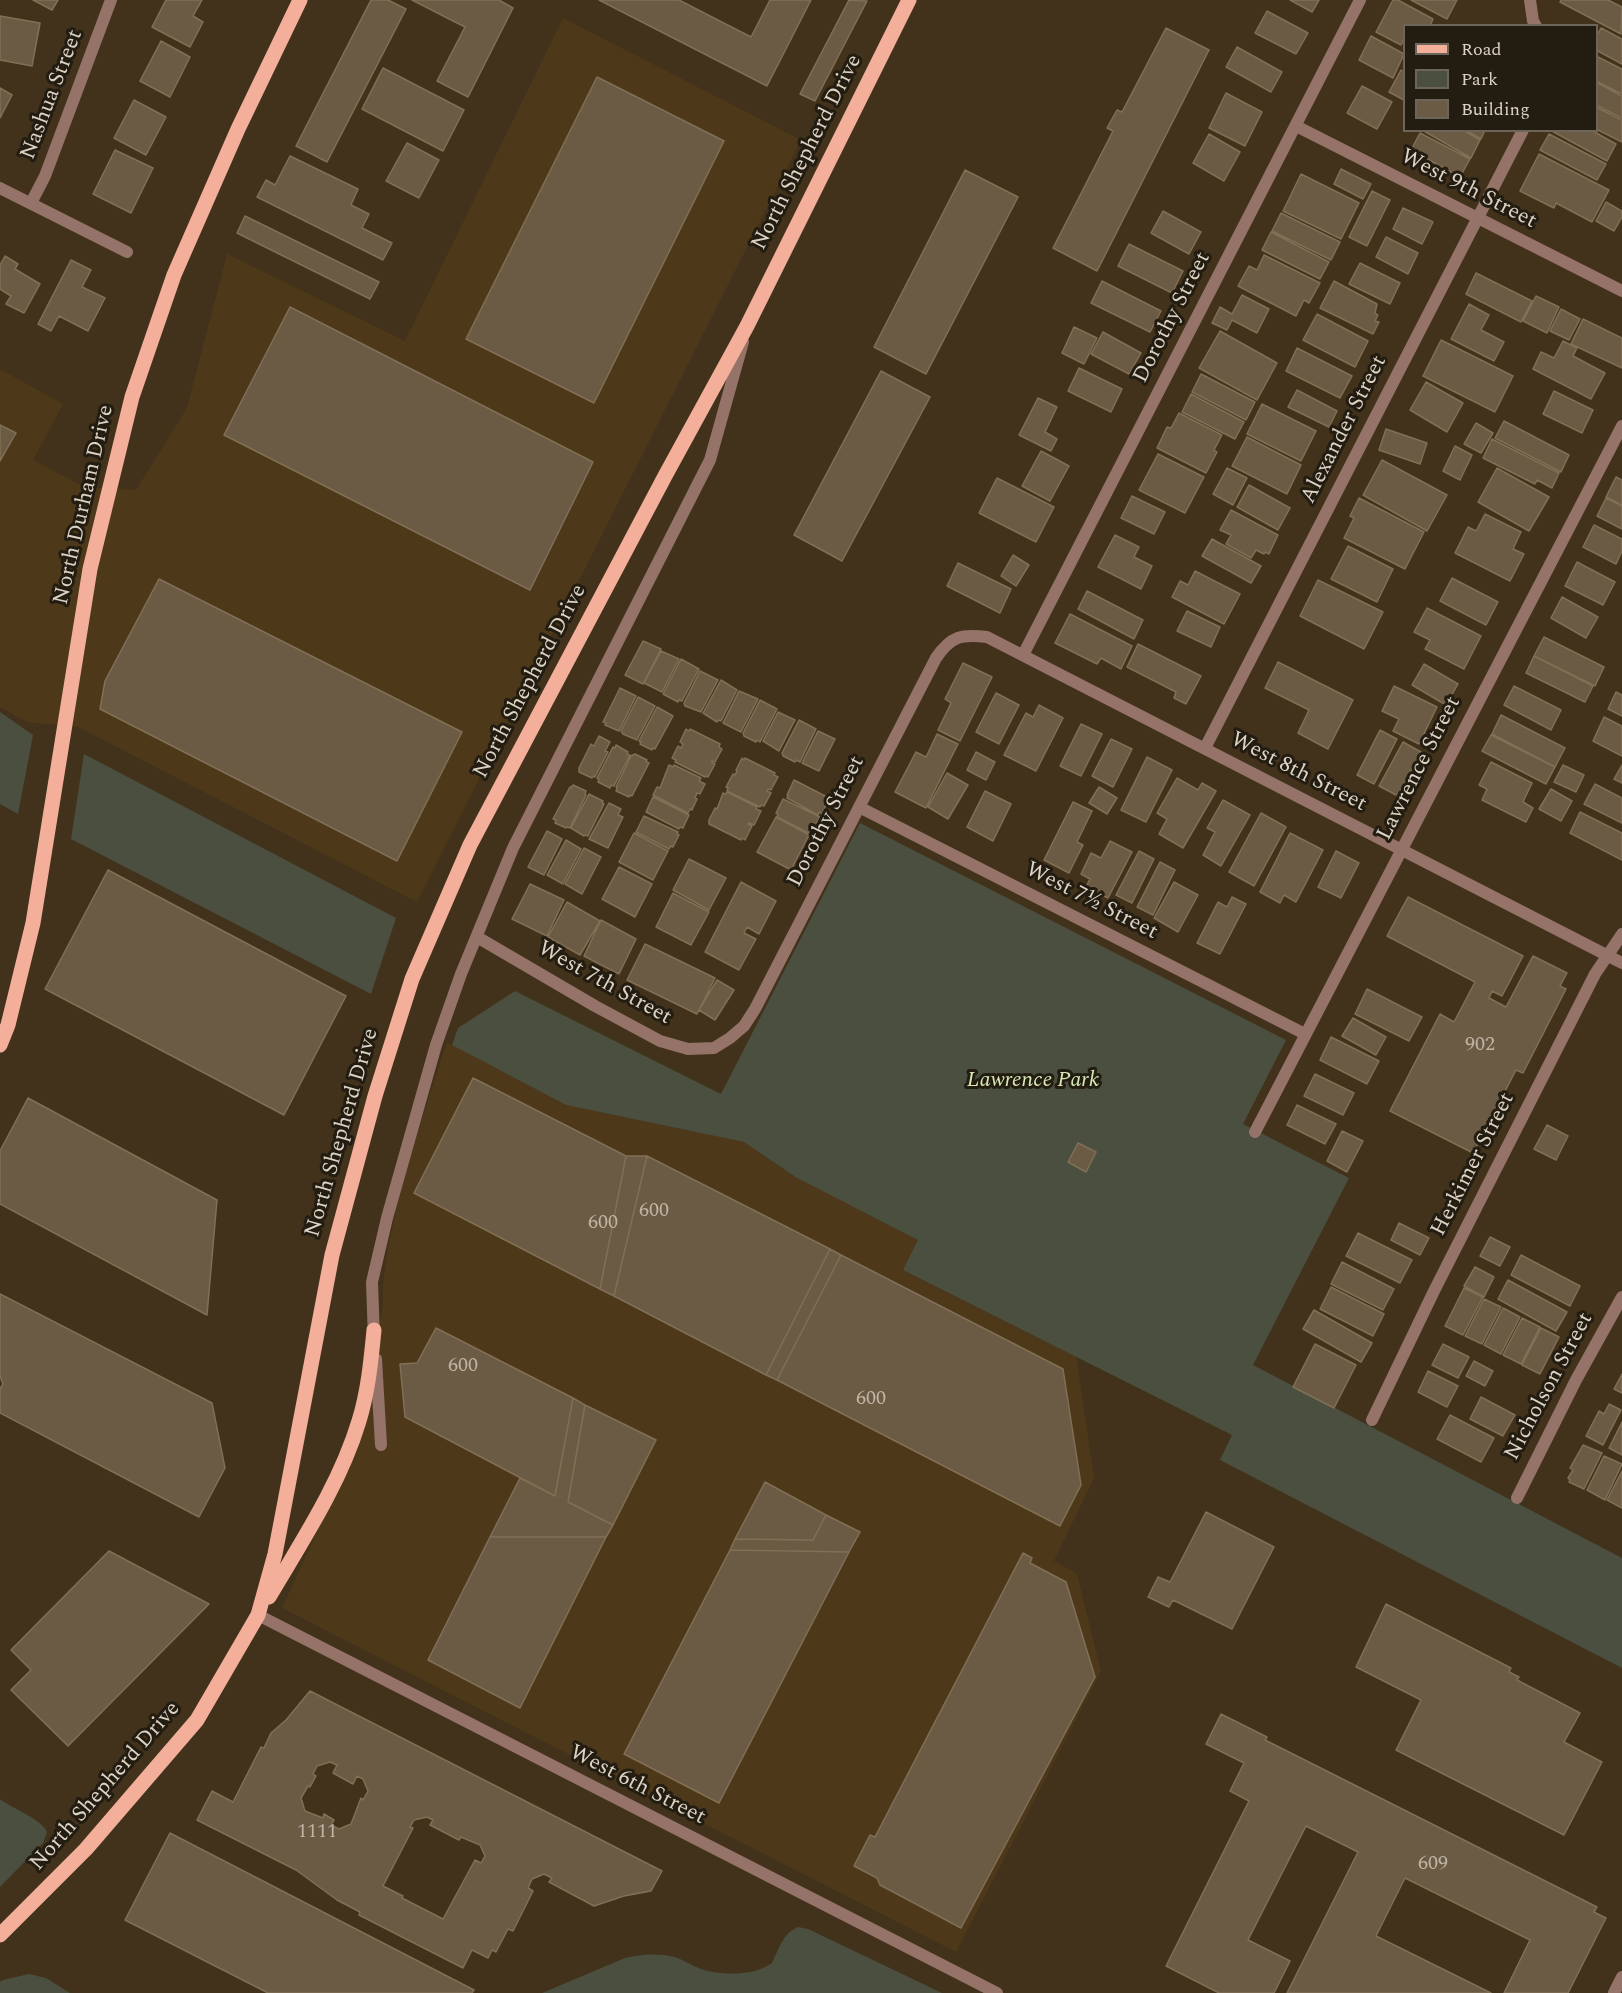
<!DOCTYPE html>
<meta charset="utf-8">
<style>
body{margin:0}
#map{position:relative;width:1622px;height:1993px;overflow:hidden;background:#42321b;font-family:Spectral,serif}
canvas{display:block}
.legend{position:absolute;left:1403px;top:24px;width:195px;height:108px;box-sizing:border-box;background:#231c11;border:2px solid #6d6559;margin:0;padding:8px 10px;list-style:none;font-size:18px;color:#dcd3c5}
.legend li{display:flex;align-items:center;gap:12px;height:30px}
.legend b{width:30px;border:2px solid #6d6559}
</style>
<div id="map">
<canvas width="1622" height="1993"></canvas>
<ul class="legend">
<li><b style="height:8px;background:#f3af99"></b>Road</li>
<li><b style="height:16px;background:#4a4f3f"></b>Park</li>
<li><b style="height:16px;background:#6b5b44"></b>Building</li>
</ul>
</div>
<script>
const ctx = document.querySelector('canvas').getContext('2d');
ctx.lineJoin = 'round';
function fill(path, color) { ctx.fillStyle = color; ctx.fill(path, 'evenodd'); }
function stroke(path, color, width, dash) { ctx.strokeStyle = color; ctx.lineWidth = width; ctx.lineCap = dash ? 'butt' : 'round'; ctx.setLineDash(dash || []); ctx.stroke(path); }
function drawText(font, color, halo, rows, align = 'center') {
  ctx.font = font + ' Spectral,serif'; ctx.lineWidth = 6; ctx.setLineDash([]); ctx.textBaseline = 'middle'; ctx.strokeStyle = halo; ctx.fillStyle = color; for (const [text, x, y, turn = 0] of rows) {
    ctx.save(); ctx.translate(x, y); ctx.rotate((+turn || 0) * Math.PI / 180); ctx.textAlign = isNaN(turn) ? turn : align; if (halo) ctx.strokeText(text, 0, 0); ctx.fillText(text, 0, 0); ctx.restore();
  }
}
const built = new Path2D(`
 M563,18L801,140L417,902L78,727L27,722L0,707V369L63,404L33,460L84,487L136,490L187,408L227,254L405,341Z
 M447,1042L566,1105L744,1142L797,1178L919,1240L903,1270L1076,1355L1094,1478L1054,1561L1077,1574L1101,1671L956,1952L282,1608L349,1463L372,1369L383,1306V1285L387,1252L405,1170Z`);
const green = new Path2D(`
 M0,712L33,735L18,814L0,804Z
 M84,754L396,918L371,994L71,839Z
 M860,823L1286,1040L1243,1124L1349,1178L1253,1365L1622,1558V1668L1220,1460L1232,1435L903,1270L918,1240L797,1178L744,1142L566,1105L452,1045L458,1028L515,991L721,1094Z
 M0,1799C11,1808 42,1819 47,1832L43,1843L0,1887Z
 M798,1927L808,1929L942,1993H542L625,1958C642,1954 658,1953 675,1957C684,1960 692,1966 701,1969C722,1976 754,1976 772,1963C779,1949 783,1933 798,1927Z
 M29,1974L46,1978L70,1993H0V1982L3,1980Z`);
const building = new Path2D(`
 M33,0H58L52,10Z
 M166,0H202L193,16L203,22L190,47L152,27Z
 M371,0H388L406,9L327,162L296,146Z
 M412,0H499L513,8L468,97L437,81L465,27Z
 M599,0H679L751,37L770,0H811L767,86Z
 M849,0L867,1L815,101L800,94Z
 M1290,0H1319L1312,12Z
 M1393,0H1398L1433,19L1430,26H1404V39L1401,45L1376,32Z
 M1411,0H1457L1447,19Z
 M1561,0H1608L1622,7L1621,34L1560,2Z
 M1267,11L1308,33L1296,54L1255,33Z
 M0,16L40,23L32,66L0,60Z
 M1166,28L1209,50L1097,271L1053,248L1113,131L1107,128L1117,110L1122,112Z
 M1601,28L1622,39V64L1596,50V37Z
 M1371,36L1404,54L1393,78L1359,60Z
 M161,41L190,57L170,97L140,81Z
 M1237,47L1282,72L1271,92L1226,67Z
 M1596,56L1622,69V94L1596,81Z
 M383,68L464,110L443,151L362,109Z
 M1401,70L1404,72V100L1389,92Z
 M597,77L724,141L594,403L466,339Z
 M1596,82L1622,96V118L1596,105Z
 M1362,86L1392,102L1377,129L1347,113Z
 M0,88L12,95L0,118Z
 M1226,93L1262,112L1245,146L1209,128Z
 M134,100L166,117L146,155L114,138Z
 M1596,107L1622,120V142L1596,129Z
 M1422,130H1463L1480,140L1471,158Z
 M1466,130H1485L1481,139Z
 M1550,130H1591L1616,144L1607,161Z
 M1420,133L1470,159L1460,177L1411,150Z
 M1209,134L1240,152L1224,181L1193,163Z
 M1549,134L1606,164L1597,180L1540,150Z
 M407,143L439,160L419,198L386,181Z
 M115,150L153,168L131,213L93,194Z
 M1539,154L1609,190L1592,222L1556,203L1554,208L1520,191Z
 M290,156L358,189L351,205L369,214L362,228L392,243L383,260L257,197L266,180L275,185Z
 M1341,169L1371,184L1363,199L1334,184Z
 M965,170L1018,197L926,374L874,347Z
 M1301,174L1359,203L1341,239L1283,211Z
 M1372,191L1390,200L1367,246L1349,237Z
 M1606,202L1622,211V217L1614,231L1596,221Z
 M1403,208L1433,222L1422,244L1393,229Z
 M1163,211L1201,232L1189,254L1151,233Z
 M1281,213L1340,242L1331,260L1272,231Z
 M245,216L379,282L370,299L237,233Z
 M1271,232L1329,262L1320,279L1262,250Z
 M1386,237L1418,253L1408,274L1376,257Z
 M1129,244L1183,271L1172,293L1118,266Z
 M1264,255L1320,283L1309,303L1304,300L1296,316L1238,286L1249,266L1257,270Z
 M5,256L18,264L15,269L40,284L24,313L6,304L11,296L0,289V265Z
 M71,260L91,270L82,287L105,298L88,331L59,316L51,331L38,324Z
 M1360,263L1400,283L1390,304L1349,284Z
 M1476,273L1532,301L1521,322L1466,294Z
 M1102,281L1161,311L1150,332L1091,303Z
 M1334,281L1377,304L1375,313L1378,315L1375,321L1379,322L1373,334L1320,308Z
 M1242,295L1269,309L1257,333L1232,320L1227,330L1212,323L1220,307L1232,314Z
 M1536,296L1559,307L1547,333L1523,321Z
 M1469,304L1489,315L1481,330L1504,342L1494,361L1451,339Z
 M290,307L593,462L530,590L224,435Z
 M1561,309L1580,319L1569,340L1550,331Z
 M1317,314L1368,341L1355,367L1303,340Z
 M1583,319L1622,338V368L1571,344Z
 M1074,327L1097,338L1084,364L1062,353Z
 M1220,331L1277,363L1257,400L1199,368Z
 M1103,332L1141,353L1129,374L1091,354Z
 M1441,340L1513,376L1495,412L1423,376Z
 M1563,341L1577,348L1573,356L1605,373L1591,399L1533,369L1541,352L1554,358Z
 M1297,348L1352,376L1340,398L1286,371Z
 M1079,368L1122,389L1111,412L1068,391Z
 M881,371L930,397L842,561L794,535Z
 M1201,374L1255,402L1246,420L1192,392Z
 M1426,382L1463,403L1447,432L1410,410Z
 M1297,390L1337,411L1329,427L1288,407Z
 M1554,391L1593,410L1582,433L1543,414Z
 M1191,394L1244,422L1235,439L1182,412Z
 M1038,398L1057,407L1045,432L1057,439L1051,451L1019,435Z
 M1262,404L1316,431L1301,461L1247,434Z
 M1179,413L1222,435L1214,450L1217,452L1206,473L1157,448L1167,427L1171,428Z
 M1504,421L1569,455L1561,472L1495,438Z
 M1476,423L1493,433L1481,453L1464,444Z
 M0,425L16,433L0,461Z
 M1386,429L1427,443L1420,464L1379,450Z
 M1247,437L1301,465L1287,494L1232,466Z
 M1492,439L1559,473L1552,488L1537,480L1535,484L1483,458Z
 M1455,446L1472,455L1460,480L1443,471Z
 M1041,451L1069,466L1050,501L1022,486Z
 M1158,454L1204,477L1185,513L1139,490Z
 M1382,460L1447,495L1427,531L1363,495Z
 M1227,468L1247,478L1233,505L1213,494Z
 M1497,468L1549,497L1529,531L1478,502Z
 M1616,477L1622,480V505L1606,497Z
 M997,478L1054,507L1036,542L979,513Z
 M1249,485L1290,508L1278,530L1237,507Z
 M1132,496L1165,512L1154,534L1121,518Z
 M1359,498L1424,532L1405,569L1344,538L1354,518L1350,516Z
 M1606,498L1622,506V529L1597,516Z
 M1231,510L1278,535L1269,554L1265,552L1264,554L1256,550L1251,558L1226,544L1231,535L1220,530Z
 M1485,514L1521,532L1513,549L1524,554L1510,581L1455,553L1468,527L1476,531Z
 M1594,525L1622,539V551L1616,564L1583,547Z
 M1115,535L1139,547L1134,557L1152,566L1141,589L1098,567Z
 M1212,539L1261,566L1251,583L1202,556Z
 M1348,546L1393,569L1377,602L1331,579Z
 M1013,555L1029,565L1016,586L1001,576Z
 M1577,562L1615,582L1603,605L1565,586Z
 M958,563L1011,589L1000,613L947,586Z
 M1195,571L1240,594L1224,624L1172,597L1180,581L1188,585Z
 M1452,578L1498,602L1486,625L1440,601Z
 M159,579L462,732L397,861L100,709L105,681Z
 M1318,580L1383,612L1364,649L1300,616Z
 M1087,591L1143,620L1134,639L1078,609Z
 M1562,597L1598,617L1586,638L1551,618Z
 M1427,608L1481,636L1464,669L1425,649L1430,640L1414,632Z
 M1187,611L1220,627L1211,647L1177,631Z
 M1070,614L1132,646L1121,669L1101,658L1097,664L1055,643Z
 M1544,637L1604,667L1595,686L1534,656Z
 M643,641L661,649L643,684L625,675Z
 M1138,644L1201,676L1186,704L1174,698L1176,692L1127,667Z
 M661,651L679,659L662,692L644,683Z
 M1534,656L1593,686L1585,702L1526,673Z
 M681,659L699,669L682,701L679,700L678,702L663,694Z
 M1278,662L1353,700L1328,749L1298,733L1309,710L1265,688Z
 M963,663L992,677L960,741L938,730L951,703L945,699Z
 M1424,664L1458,684L1446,705L1412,685Z
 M700,671L718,680L701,712L685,706L684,703Z
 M721,680L737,690L721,721L718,720L717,722L703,713Z
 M1394,686L1437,707L1419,744L1393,731L1399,719L1382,711Z
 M1514,686L1561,710L1551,730L1504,705Z
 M620,688L636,696L619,731L605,725L606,723L603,722Z
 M739,691L758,699L741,732L723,723Z
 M1616,692L1622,695V716L1608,709Z
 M996,693L1019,705L999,744L976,732Z
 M638,697L655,706L637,740L623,734L621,731Z
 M760,700L777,709L760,742L757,740L756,742L744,736L743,733Z
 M1039,705L1063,718L1036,771L1004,755L1026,713L1033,717Z
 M657,707L673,716L655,749L653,748L652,750L640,744L641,742L639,741Z
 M778,712L795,720L779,751L763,741Z
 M1501,715L1565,748L1555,767L1492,734Z
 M1604,717L1622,726V756L1593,741Z
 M799,720L816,729L800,762L796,760L795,762L783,756L782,753Z
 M1081,724L1102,734L1081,776L1060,766Z
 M686,729L689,731L690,729L720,744L719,747L722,749L715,762L712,761V763L715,764L708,777L706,776L705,777L675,762L676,760L672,758L678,746L681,748L683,744L680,742Z
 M1380,730L1397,739L1374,784L1357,775Z
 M818,731L835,739L819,771L802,763Z
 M937,734L958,744L926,808L895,792L916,752L926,757Z
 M1491,735L1555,767L1546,784L1482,751Z
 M599,736L610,742L605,751L608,752L595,777L593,776L592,778L579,772V768L591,744L594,746Z
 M1111,739L1132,749L1113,787L1092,776Z
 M1403,742L1421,752L1398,796L1379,786Z
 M616,745L628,752L627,754L630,755L614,786L611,785L610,788L598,782L599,779L597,778L613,747L615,748Z
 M976,752L995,762L986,780L967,770Z
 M635,754L647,760L646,762L649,763L632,796L630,795L629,797L616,791L617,788L616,787L631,756Z
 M1147,757L1172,770L1146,822L1121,810Z
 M742,758L744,760L745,758L775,773L774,775L778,777L771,790L768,789L767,791L771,793L764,806L761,805L760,807L727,791L728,788L726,787L733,774L735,775L737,771L736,770Z
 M1491,762L1532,783L1523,802L1533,808L1526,822L1482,800L1487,789L1479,785Z
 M669,765L673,767L674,765L701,778L699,781L705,784L700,794L697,793L695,798L697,799L692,810L690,809L688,813L653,795L657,787L660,788Z
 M1563,765L1584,775L1576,792L1554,782Z
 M1622,765V783L1614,779Z
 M947,773L968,785L948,819L928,807Z
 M1177,778L1198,790L1202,783L1216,791L1183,848L1159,834L1167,819L1157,813Z
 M794,780L829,798L822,814L819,812L818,815L787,798L788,796L787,795Z
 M1595,784L1622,798V823L1584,804Z
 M573,785L586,791L585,794L586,795L570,828L567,827L566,828L555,823L556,820L553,819L570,787L571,788Z
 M1099,787L1117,798L1107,814L1089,803Z
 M1551,789L1572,801L1561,821L1539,809Z
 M985,791L1011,804L993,841L967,827Z
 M727,792L757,807L756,809L761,811L754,825L749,823L748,824L752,826L745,840L742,838L741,840L709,824V820L715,808L717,809L723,793L726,794Z
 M589,794L603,801L602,803L604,804L588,836L585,835L584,836L571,828Z
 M653,797L689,815L683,828L680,827L679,829L646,812Z
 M783,799L820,817L812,832L810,831L809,833L777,817L778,814L776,813Z
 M1223,800L1250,815L1221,866L1203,855L1215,832L1207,828Z
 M1073,802L1092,811L1077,842L1083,845L1069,873L1044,860Z
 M609,803L621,809L618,815L623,817L608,848L589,839Z
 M1580,812L1622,833V860L1570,833Z
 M1261,813L1286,827L1254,886L1229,872Z
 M644,816L678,832L677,834L679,835L673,847L671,846L669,849L636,832Z
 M776,817L809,835L791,870L757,852Z
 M547,831L562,839L544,875L528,867Z
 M634,833L668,851L653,880L619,862Z
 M1290,833L1323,850L1296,902L1284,895L1280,903L1260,892Z
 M566,840L581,849L563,884L547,875Z
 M1110,841L1132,852L1108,898L1086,887L1090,879L1081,874L1091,853L1101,858Z
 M584,848L601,857L582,894L565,884Z
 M1139,851L1154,859L1132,903L1116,895Z
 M1336,851L1359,863L1341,898L1318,887Z
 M689,859L726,878L709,910L673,890Z
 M1160,862L1175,870L1153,915L1137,907Z
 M619,867L652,884L635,917L602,899Z
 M108,870L346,996L284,1115L45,989Z
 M741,882L776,901L759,934L747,927L744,933L756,939L739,970L705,952Z
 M1174,882L1198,895L1178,932L1154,918Z
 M530,884L564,900L547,936L512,919Z
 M673,893L709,912L691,945L656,927Z
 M1232,897L1246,904L1220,954L1197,943L1218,902L1227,907Z
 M1408,897L1523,956L1502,996L1492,991L1489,998L1506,1007L1533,956L1567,973L1560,986L1566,989L1523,1073L1516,1070L1473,1153L1390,1111L1440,1014L1454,1022L1475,982L1387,936Z
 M567,902L600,921L580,955L548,937Z
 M601,920L636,939L619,974L584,956Z
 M645,944L715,978L697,1014L627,980Z
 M717,980L734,990L715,1020L699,1010Z
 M1367,989L1422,1017L1409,1041L1355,1014Z
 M1353,1018L1386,1037L1376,1055L1342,1036Z
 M1331,1037L1379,1061L1367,1084L1320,1060Z
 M1315,1074L1354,1093L1343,1115L1304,1096Z
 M473,1078L626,1156L600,1289L414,1193Z
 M28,1098L217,1200L207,1315L0,1204V1151Z
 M1297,1105L1336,1124L1325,1144L1287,1125Z
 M1547,1125L1568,1136L1556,1160L1534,1149Z
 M1342,1131L1363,1141L1347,1172L1327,1161Z
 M1078,1143L1096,1152L1086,1172L1068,1162Z
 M626,1156H647L614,1296L600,1289Z
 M647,1156L830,1249L766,1375L614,1296Z
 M1399,1223L1429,1238L1420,1255L1391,1240Z
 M1358,1233L1412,1260L1400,1283L1346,1256Z
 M1490,1237L1510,1247L1500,1266L1480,1256Z
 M830,1249L841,1255L777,1380L766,1375Z
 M841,1255L1063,1369L1081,1485L1060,1526L777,1380Z
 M1521,1255L1580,1286L1570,1306L1511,1275Z
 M1342,1262L1394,1289L1383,1310L1331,1284Z
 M1475,1267L1494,1277L1484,1297L1464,1286Z
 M1508,1280L1567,1312L1556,1331L1498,1299Z
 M1331,1287L1384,1314L1373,1336L1320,1309Z
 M1464,1288L1483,1297L1463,1335L1445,1326Z
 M0,1294L212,1403L225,1468L199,1517L0,1413V1389L3,1384L0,1376Z
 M1484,1299L1501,1307L1482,1344L1465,1336Z
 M1503,1308L1520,1317L1501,1354L1484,1345Z
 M1314,1310L1372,1343L1361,1362L1303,1329Z
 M1522,1318L1540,1327L1521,1364L1503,1355Z
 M436,1328L573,1398L555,1496L405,1417L400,1364L417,1363Z
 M1541,1328L1559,1337L1540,1374L1522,1365Z
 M1315,1344L1356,1365L1334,1408L1293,1387Z
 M1443,1344L1469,1357L1458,1378L1432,1365Z
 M1474,1361L1493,1371L1485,1386L1466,1376Z
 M1428,1371L1458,1386L1447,1407L1418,1392Z
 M1622,1374V1393L1614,1389Z
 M1481,1397L1515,1415L1503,1436L1470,1419Z
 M573,1398L585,1405L568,1502L613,1525L606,1537H490L520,1478L555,1496Z
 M1609,1404L1621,1410L1603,1445L1586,1436L1599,1411L1604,1414Z
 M585,1405L656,1440L613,1525L568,1502Z
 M1450,1415L1494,1438L1481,1462L1437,1439Z
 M1622,1422V1455L1609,1448Z
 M1583,1445L1602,1453L1584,1489L1569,1482L1570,1480L1568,1478L1573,1470L1570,1468Z
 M1604,1456L1622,1464L1605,1500L1587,1490Z
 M1622,1471V1508L1607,1500Z
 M765,1482L826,1515L813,1540L735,1539Z
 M1206,1512L1274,1547L1232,1629L1173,1600L1169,1607L1148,1597L1158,1577L1170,1582Z
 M826,1515L860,1532L849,1552L730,1550L735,1539L813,1540Z
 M490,1537H606L520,1708L428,1660Z
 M730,1550L849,1552L719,1803L624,1754Z
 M109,1551L209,1604L68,1746L11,1690L31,1670L11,1650Z
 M1023,1553L1032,1558L1030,1563L1066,1582L1095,1677L961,1928L880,1885L877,1878L854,1866L870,1835L875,1837Z
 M1386,1604L1511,1668L1509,1672L1519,1677L1517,1680L1580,1713L1564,1742L1602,1762L1564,1835L1396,1750L1421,1700L1356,1667Z
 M310,1691L662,1871L651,1891L624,1896L594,1906L549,1882L552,1878L544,1874L532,1879L528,1888L533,1891L513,1931L508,1929L496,1952L492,1950L488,1958L472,1950L463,1968L359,1915L360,1912L337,1900L296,1870L197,1820L212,1791L233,1802L261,1747L264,1748L271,1733L286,1720ZM330,1762L337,1765L333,1773L353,1784L357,1776L363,1779L368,1791L363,1800L361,1798L351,1824L339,1829L331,1825L334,1820L324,1814L323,1818L305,1811L301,1798L308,1786L310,1787L316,1776L313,1774L317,1766ZM427,1817L433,1820L430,1825L459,1840L461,1837L480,1845L485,1856L481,1863L475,1860L443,1919L402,1898L403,1896L383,1886L413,1828L410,1827L414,1820Z
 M1221,1714L1267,1737L1265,1740L1597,1907L1594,1912L1606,1918L1568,1993H1504L1530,1940L1405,1878L1376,1936L1491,1993H1287L1358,1852L1306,1826L1248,1940L1290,1961L1274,1993H1219L1166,1966L1249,1801L1230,1791L1244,1763L1206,1744Z
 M170,1833L474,1990L472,1993H268L125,1920Z`);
const street = new Path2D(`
 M1530,0L1533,21L1536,26
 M1296,126L1622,291
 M0,188L127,252
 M31,203L45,176L111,0
 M1023,655L1360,0
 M1205,748L1523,130
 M859,807L1305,1034
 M477,937L595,1006L660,1041L688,1049L714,1048L730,1038L744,1026L755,1009L936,658C951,636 961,634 987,637L1622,963
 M1255,1132L1622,426
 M374,1339L372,1282L387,1218L436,1045L461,974L513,848L710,460L743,342
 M376,1359L381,1445
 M1372,1420L1434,1291L1595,974L1622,934
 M1517,1498L1576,1380L1622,1297
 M258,1615L997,1993
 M1614,1993L1622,1977`);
const primary = new Path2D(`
 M0,1045L8,1025L33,923L90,569L132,397L174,275L238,129L300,0
 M269,1597C302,1541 340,1484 359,1421C368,1392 371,1361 374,1330
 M0,1935L86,1849L197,1720L258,1615L275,1554L332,1255L375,1096L412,979L470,845L665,476L747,326L909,0`);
const numberNames = [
 ["902",1480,1046],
 ["600",654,1212],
 ["600",603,1224],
 ["600",463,1367],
 ["600",871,1400],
 ["1111",317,1833],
 ["609",1433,1865]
];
const streetNames = [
 ["Nashua Street",53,95,-69],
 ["North Shepherd Drive",808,153,-63],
 ["West 9th Street",1468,190,27],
 ["Dorothy Street",1173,318,-63],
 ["Alexander Street",1345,430,-63],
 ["North Durham Drive",85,505,-77],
 ["North Shepherd Drive",531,682,-62],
 ["Lawrence Street",1420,769,-63],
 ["West 8th Street",1298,773,27],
 ["Dorothy Street",827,822,-63],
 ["West 7½ Street",1091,902,27],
 ["West 7th Street",604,984,29],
 ["North Shepherd Drive",343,1133,-74],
 ["Herkimer Street",1474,1165,-63],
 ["Nicholson Street",1550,1387,-62],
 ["West 6th Street",637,1786,27],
 ["North Shepherd Drive",106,1787,-49]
];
const parkNames = [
 ["Lawrence Park",1033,1082]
];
fill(built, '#4d391a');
fill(green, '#4a4f3f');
fill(building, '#6b5b44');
stroke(building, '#816f56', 1.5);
stroke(street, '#957368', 12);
stroke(primary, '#f3af99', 15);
drawText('20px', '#c0b5a5', null, numberNames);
drawText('22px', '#dcd3c5', '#231c11', streetNames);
drawText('italic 22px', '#d8e9b5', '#231c11', parkNames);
</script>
